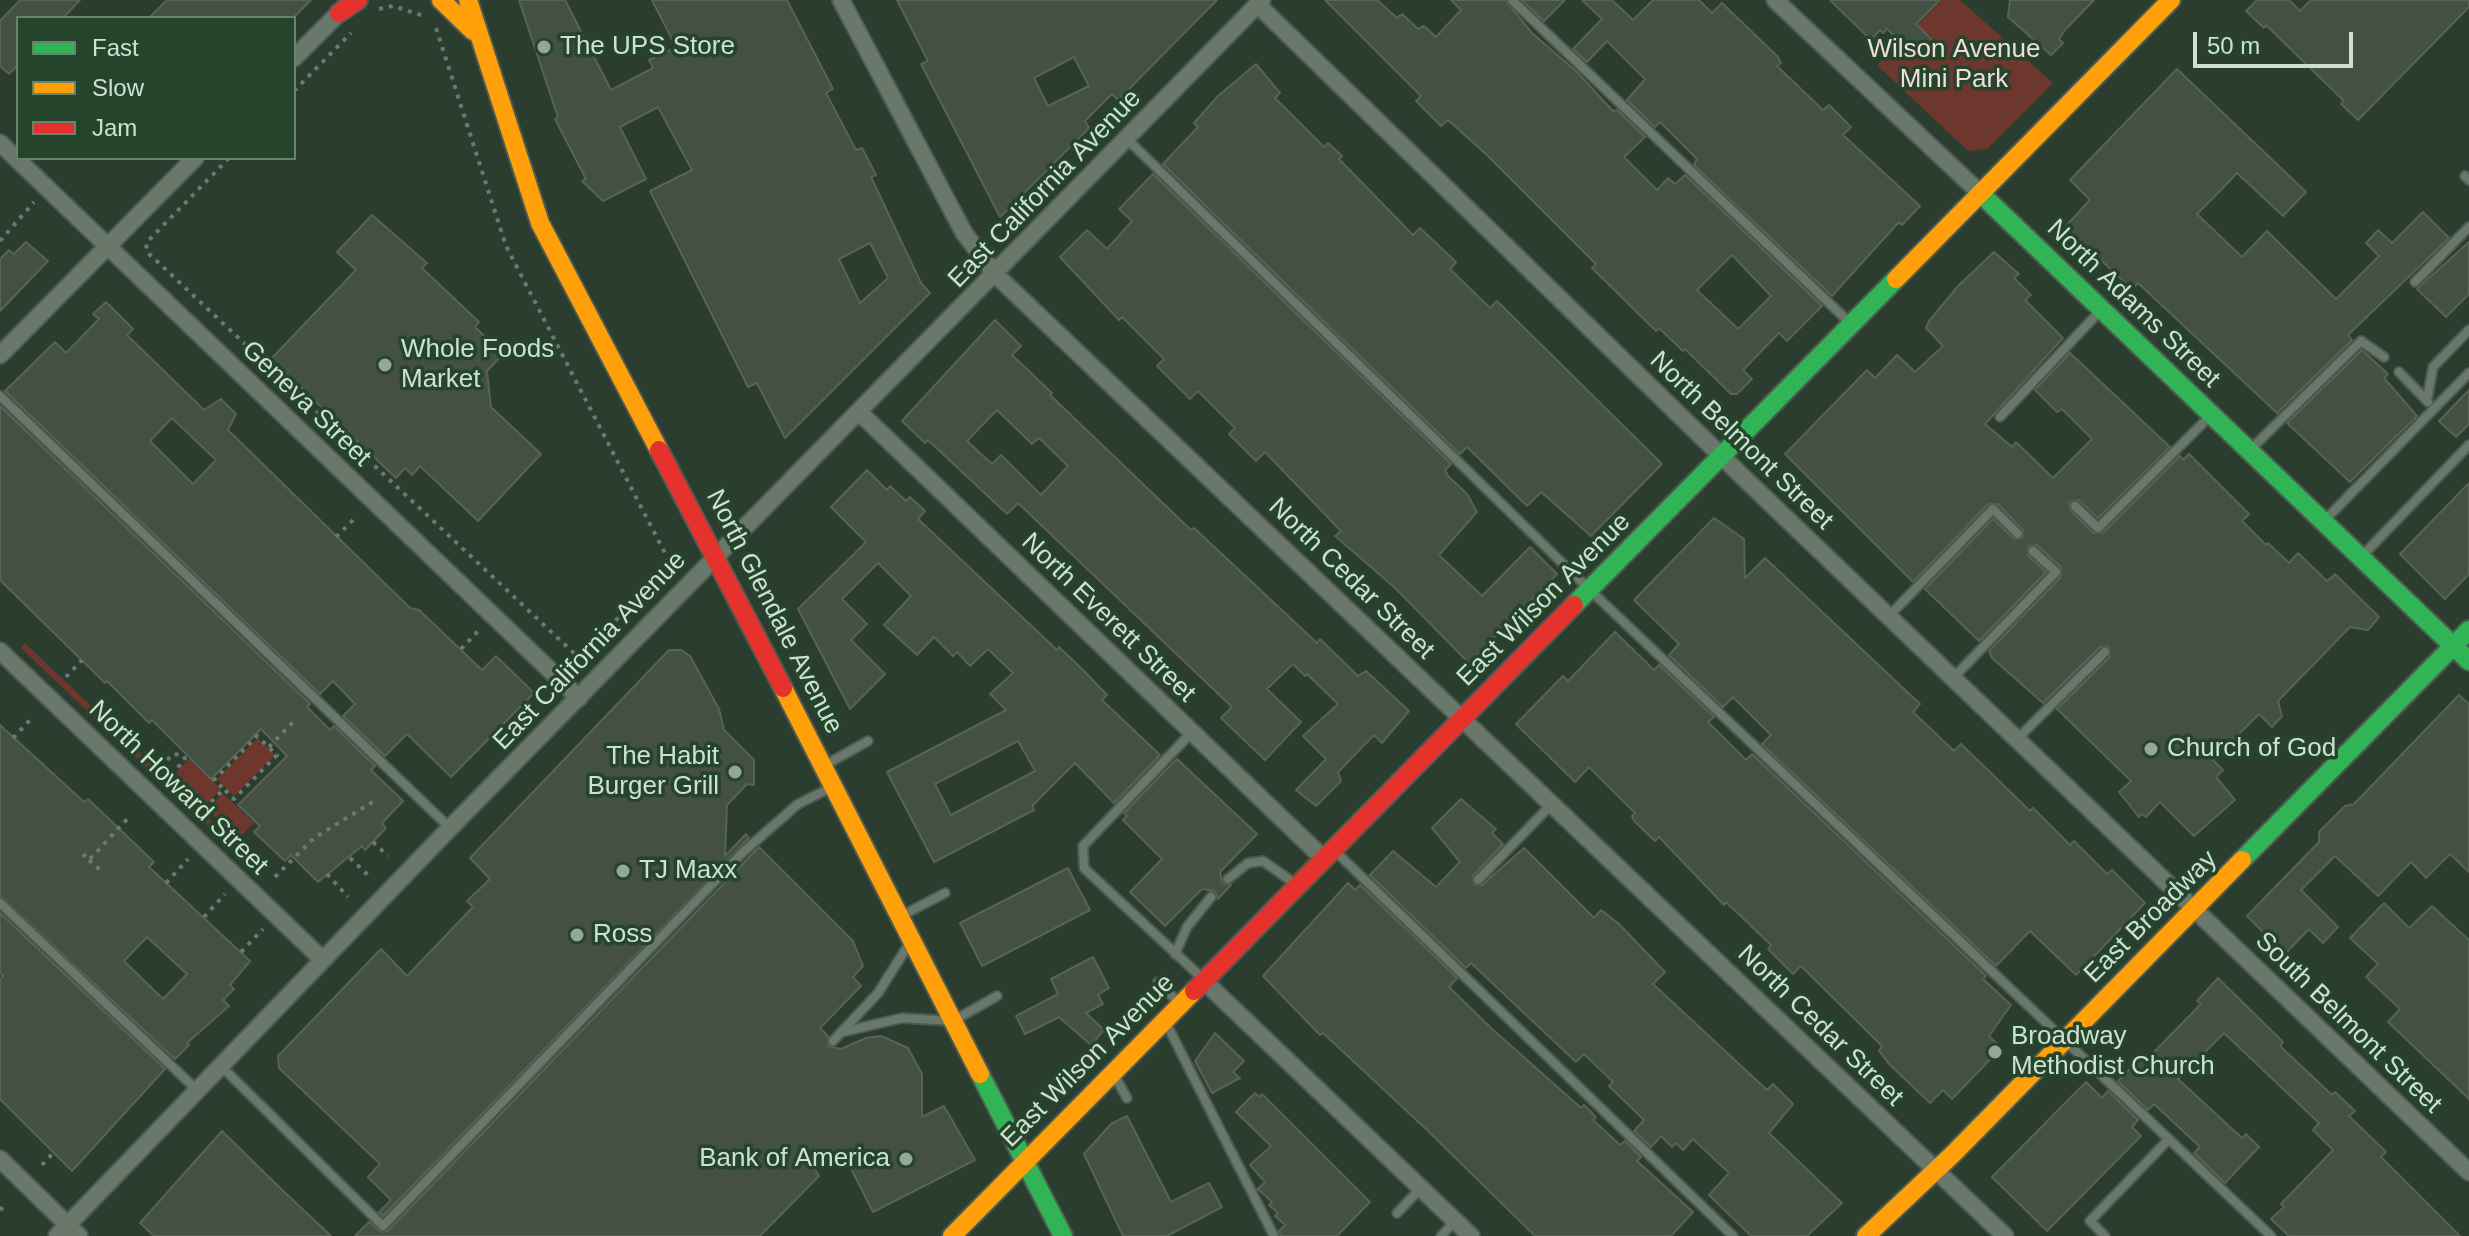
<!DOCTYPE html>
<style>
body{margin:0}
#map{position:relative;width:2469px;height:1236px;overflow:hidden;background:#2b3d2f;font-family:Helvetica,sans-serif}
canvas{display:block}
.legend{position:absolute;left:16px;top:16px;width:280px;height:144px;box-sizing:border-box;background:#24442b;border:2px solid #68836d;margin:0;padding:10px 14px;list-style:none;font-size:24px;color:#cee1d1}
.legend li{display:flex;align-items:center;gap:16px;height:40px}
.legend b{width:40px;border:2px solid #68836d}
.scale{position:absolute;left:2193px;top:32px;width:160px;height:36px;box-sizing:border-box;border:4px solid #cee1d1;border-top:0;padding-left:10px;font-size:24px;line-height:28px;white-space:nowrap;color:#cee1d1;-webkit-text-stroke:6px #24442b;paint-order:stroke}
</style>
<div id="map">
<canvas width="2469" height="1236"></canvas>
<ul class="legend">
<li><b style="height:10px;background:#30b455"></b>Fast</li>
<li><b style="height:10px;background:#ff9f0a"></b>Slow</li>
<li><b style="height:10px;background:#e5322d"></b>Jam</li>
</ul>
<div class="scale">50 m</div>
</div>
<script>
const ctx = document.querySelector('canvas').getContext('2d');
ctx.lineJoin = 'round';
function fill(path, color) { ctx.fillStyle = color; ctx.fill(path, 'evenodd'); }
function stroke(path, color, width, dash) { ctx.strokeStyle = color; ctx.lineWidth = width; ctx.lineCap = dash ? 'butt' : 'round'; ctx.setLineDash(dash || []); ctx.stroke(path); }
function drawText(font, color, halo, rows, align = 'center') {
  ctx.font = font + ' Helvetica,sans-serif'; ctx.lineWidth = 7; ctx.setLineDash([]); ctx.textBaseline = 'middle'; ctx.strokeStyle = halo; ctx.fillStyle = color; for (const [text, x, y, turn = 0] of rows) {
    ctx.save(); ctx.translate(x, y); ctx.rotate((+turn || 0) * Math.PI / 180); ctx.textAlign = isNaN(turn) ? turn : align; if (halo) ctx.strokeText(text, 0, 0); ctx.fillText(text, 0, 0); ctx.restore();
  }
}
const green = new Path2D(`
 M1942,0H1960L2053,83L1987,149L1968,151L1877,65Z
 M25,643L236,844L231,848L21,648Z
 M258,738L275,755L234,796L217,779Z
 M189,759L221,789L204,806L173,776Z
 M223,793L254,823L238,839L208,810Z`);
const building = new Path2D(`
 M20,0H80L63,18H18V65L9,74L0,66V21Z
 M167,0H311L293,18H149Z
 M519,0H565L611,90L653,68L649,60L676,47L652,0H787L833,89L826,93L856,150L862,148L876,175L871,177L921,283L930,293L785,438L757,383L748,387L650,191L692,170L658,107L620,127L646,179L603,201L582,181L586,179L555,119L558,117ZM870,243L888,278L860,303L839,259Z
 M897,0H1217L1118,100L1112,94L1085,121L1089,128L1000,217L921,64L928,61ZM1074,57L1089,86L1048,106L1034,78Z
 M1325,0H1377L1397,18L1402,14L1418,29L1424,26L1436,37L1461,10L1451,0H1505L1532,33L1577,72L1613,111L1617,110L1645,137L1624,157L1657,190L1668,178L1675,184L1685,175L1822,306L1787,341L1779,333L1743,370L1752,379L1737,394H1731L1685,349L1683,351L1659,328L1656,331L1592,268L1596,264L1488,156L1448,120L1441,126L1416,101L1421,96ZM1732,255L1771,296L1738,329L1697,290Z
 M1522,0H1565L1544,21Z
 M1582,0H1612L1633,20L1653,0H1699L1712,13L1722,3L1778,57L1781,63L1777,66L1823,110L1829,105L1851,127L1843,135L1920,206L1902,225L1899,222L1832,296L1694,165L1697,159L1660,122L1655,127L1627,100L1645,79L1607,41L1587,62L1573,49L1602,19Z
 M1830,0H1940L1916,24L1932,40L1916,56L1887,29L1883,33L1880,30L1871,40Z
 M2010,0H2094L2065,30L2059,39L2063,43L2051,55L2008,17Z
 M2257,0H2289L2300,11L2311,0H2469V7L2358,120L2341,104L2344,101L2266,25L2264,28L2246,11Z
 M1256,64L1280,93L1275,98L1324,147L1328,143L1342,156L1339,159L1413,235L1420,228L1456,262L1450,269L1490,308L1497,301L1662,464L1591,536L1541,492L1527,506L1467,447L1460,454L1163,164L1198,127L1194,123L1218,96Z
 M2177,69L2306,192L2283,216L2237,173L2220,191L2197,214L2242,257L2267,231L2336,299L2379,256L2366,243L2378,230L2392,243L2423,212L2449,238L2348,335L2352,340L2277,413L2138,283L2132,289L2065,227L2090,200L2070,180Z
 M1153,174L1451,464L1445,470L1448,476L1467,494L1477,512L1439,555L1482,596L1530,547L1557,574L1469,663L1394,587L1335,536L1341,531L1265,452L1256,461L1229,434L1235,428L1198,391L1190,399L1157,366L1164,359L1122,317L1119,320L1060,257L1087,230L1107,249L1132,221L1119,209Z
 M372,215L427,263L422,268L479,322L475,327L503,354L487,371L491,407L541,454L478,521L420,466L412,475L405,468L396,478L271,359L356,270L337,252Z
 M26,242L48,261L0,311V259L9,250L14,254Z
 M2469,242V294L2446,317L2417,289Z
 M1994,252L2019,274L2014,278L2031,295L2025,300L2063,338L1985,424L2012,447L2016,442L2053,478L2092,439L2062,409L2057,412L2035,390L2070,353L2170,447L2098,518L2079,500L2069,502L2070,510L2093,533H2103L2180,456L2183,460L2189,454L2249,514L2242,521L2266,545L2268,543L2289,563L2298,553L2327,581L2335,574L2379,617L2368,630L2350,627L2278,701L2282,716L2272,727L2259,714L2213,760L2223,770L2216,777L2235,800L2194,836L2160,802L2146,817L2142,814L2139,817L2119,792L2131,781L2057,709L2110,657L2109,647H2100L2043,703L1992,658L1989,651L2061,577V567L2037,545L2028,546V556L2046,572L1979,641L1925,589L1993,519L2014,539L2023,538V530L1998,504H1988L1913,582L1785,454L1867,370L1875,378L1897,355L1915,372L1943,346L1926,328L1929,321L1958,286Z
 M106,302L133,329L127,335L204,410L221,399L236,414L228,430L410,608L419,610L482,670L496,656L534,693L451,777L407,734L385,756L343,716L355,704L333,681L320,694L5,391L55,342L66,353L99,319L93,314ZM172,418L216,460L193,484L150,441Z
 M995,320L1021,346L1012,355L1052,393L1050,395L1191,530L1194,528L1317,643L1320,639L1358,676L1366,671L1409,711L1382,743L1374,735L1338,772L1341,781L1316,806L1296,790L1326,759L1303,736L1338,704L1307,674L1305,676L1293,664L1267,689L1301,722L1265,760L1221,718L1232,707L1018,503L1007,514L928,440L925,443L902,421ZM997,410L1032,444L1039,438L1068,466L1041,495L1001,455L992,464L967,441Z
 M2362,350L2388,374L2384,378L2417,416L2350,482L2287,423Z
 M2469,390V424L2456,437L2439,421Z
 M0,406L310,704L307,707L330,730L334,726L375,766L371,770L403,801L382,823L386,828L365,850L362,846L318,882L291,855L285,861L254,832L260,826L238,805L287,756L261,729L211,779L152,720L149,723L107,681L105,683L0,580Z
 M867,470L887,490L890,486L906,501L910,497L925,511L918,519L1057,650L1059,647L1083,670L1107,695L1102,700L1160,755L1114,803L1075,763L1032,806L1034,810L934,862L887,772L1006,710L990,694L1013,673L988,649L970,666L957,652L953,656L934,637L917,655L884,625L911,596L878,563L842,599L867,624L851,640L885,674L850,709L798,609L866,542L831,507ZM1018,741L1035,771L951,815L935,784Z
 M2469,483V574L2445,599L2400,554Z
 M1714,518L1744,539L1745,578L1765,558L1920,704L1913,712L1954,751L1961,744L2030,811L2033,808L2070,845L2074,841L2107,874L2112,870L2145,903L2076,975L2030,931L1996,966L1762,744L1771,735L1733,697L1723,707L1669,655L1679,644L1634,600Z
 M1615,632L1654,670L1659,665L1714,717L1708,722L1746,760L1752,754L1986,976L1983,979L2011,1005L1989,1036L2001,1048L1952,1099L1943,1090L1930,1103L1889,1064L1879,1051L1882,1046L1801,966L1793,974L1768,949L1771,945L1726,902L1724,905L1659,837L1655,841L1634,821L1632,816L1635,813L1589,767L1575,782L1516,724L1563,676L1568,681Z
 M669,650H681L690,656L719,709L724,730L754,760V785L747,784L727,805L725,856L746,834L749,838L383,1216L379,1212L391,1200L368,1177L380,1164L279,1068L278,1056L381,949L407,976L473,907L467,901L490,879L470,858Z
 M2459,695L2469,704V872L2450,854L2426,878L2411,862L2378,896L2335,856L2301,890L2338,927L2323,943L2309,929L2285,954L2247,916L2319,842V832L2345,806L2354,804Z
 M0,725L84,802L88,799L154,862L149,867L250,961L230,985L234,989L223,1000L229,1006L187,1043L189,1045L175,1059L0,896ZM147,937L187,974L163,999L124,961Z
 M1177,759L1257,834L1220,872L1222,883L1231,885L1218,899L1215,891L1202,889L1165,926L1130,892L1162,859L1123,820L1127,816L1124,813Z
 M1461,799L1496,829L1492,833L1503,844L1473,876L1474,885H1482L1524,848L1594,918L1601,910L1619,924L1665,972L1653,984L1767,1090L1773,1084L1793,1104L1769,1133L1842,1203L1807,1236H1751L1709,1195L1729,1173L1693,1139L1683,1150L1676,1143L1672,1147L1661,1136L1651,1147L1634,1131L1644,1120L1609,1086L1613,1082L1584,1054L1576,1062L1471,963L1466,968L1370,875L1393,851L1436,887L1460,862L1432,828Z
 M759,847L853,941L863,966L853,977L861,986L820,1028L828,1036V1046L841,1049L866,1038L881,1036L908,1048L922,1074V1117L944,1106L975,1160L873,1212L843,1153L814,1168L819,1176L760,1236H355L369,1222L381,1232L388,1231Z
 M1068,868L1090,910L982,966L960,923Z
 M1348,883L1355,890L1360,885L1457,978L1449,987L1491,1028L1581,1108L1584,1105L1596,1117L1593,1120L1620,1145L1625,1141L1641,1157L1637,1161L1693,1212L1671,1236H1535L1426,1129L1323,1033L1320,1035L1263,976Z
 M2384,903L2409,928L2432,906L2469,940V1099L2388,1022L2400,1009L2366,977L2378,964L2350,938Z
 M0,913L165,1069L72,1171L0,1099V979L3,976L0,973Z
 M1093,957L1109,988L1098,995L1103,1004L1086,1013L1104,1030L1091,1045L1059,1017L1025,1034L1016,1016L1058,994L1051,979Z
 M2218,978L2283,1042L2280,1046L2332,1095L2335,1092L2355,1111L2349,1116L2386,1152L2381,1157L2460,1236H2289L2271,1219L2284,1207L2281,1204L2333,1150L2313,1130L2319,1123L2224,1033L2178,1079L2242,1138L2246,1134L2259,1147L2225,1183L2194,1153L2200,1147L2154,1104L2148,1110L2118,1081L2145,1054L2148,1058L2201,1004L2197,1001Z
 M1215,1033L1244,1061L1233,1072L1240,1078L1212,1093L1195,1061Z
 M2086,1082L2102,1098L2108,1091L2138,1120L2132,1127L2141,1136L2047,1231L1992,1177Z
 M1255,1093L1260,1097L1262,1094L1370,1202L1337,1236H1281L1279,1231L1285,1225L1275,1216L1278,1213L1269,1205L1272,1202L1258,1189L1265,1182L1250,1165L1271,1146L1236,1112Z
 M1127,1116L1171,1202L1209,1183L1222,1207L1167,1236H1123L1084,1154L1111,1124Z
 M222,1131L279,1187L331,1236H154L140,1223Z`);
const path = new Path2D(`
 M379,9L393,6L424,16
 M436,28L506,246L668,559L667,568L576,661
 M294,91L351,33
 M229,158L147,242L146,251L578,657
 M0,241L34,202
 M336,537L354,519
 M461,649L480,629
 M66,677L82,660
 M13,738L31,719
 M269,747L293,722
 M160,767L173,754L183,755L185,759L170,777
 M204,809L224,789L234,799L277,755L257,736L214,780L224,789
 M373,842L388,856
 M83,854L89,860L131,815
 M350,858L369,876
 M89,860L100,870
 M327,874L348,897
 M275,877L314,838L374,801
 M166,883L188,859
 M204,917L225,894
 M241,952L263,929
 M42,1165L53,1153
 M0,1210L7,1203`);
const lane = new Path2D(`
 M1512,0L1850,323
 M1127,139L1590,590L2271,1236
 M2465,176L2469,180
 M2415,282L2469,227
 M2399,372L2428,402
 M0,396L450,828
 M2427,400L2433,367L2469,330
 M2000,417L2101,310
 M2250,450L2361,341L2384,357
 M2075,506L2098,528L2208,418
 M2327,518L2469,373
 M2364,554L2469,445
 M1889,616L1993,509L2018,534
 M1953,678L2056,572L2033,551
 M1192,732L1083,846L1084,868L1201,977
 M2017,739L2105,652
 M827,764L868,741
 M1334,850L1733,1236
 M1228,879L1248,863L1263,861L1294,883
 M1478,880L1551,805
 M0,903L197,1090
 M901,916L945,893
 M1175,954L1187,927L1211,897
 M1158,982L1177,1001
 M1167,1025L1274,1236
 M842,1032L902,1018L953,1021L997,996
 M833,1041L878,993L909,944
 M221,1066L383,1226L741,854L798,804L830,788
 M1115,1077L1127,1098
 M1397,1213L1421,1188
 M1441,1236L1455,1221
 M2105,1236L2090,1221L2169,1139`);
const street = new Path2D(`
 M841,0L964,233L996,275L2005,1236
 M1775,0L1980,193
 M1257,4L1743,477L2469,1172
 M294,58L345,7
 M0,143L579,698
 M0,355L195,158
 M859,412L1324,859
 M0,651L323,960
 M1204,981L1471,1236
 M0,1159L79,1236
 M57,1236L450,828L1262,0`);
const fast = new Path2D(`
 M1980,193L2469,661
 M1574,605L1896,279
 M2242,860L2469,630
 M980,1074L1063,1236`);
const slow = new Path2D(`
 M441,0L473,31
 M468,0L540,223L659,450
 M1896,279L2171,0
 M783,688L980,1074
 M952,1236L1194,991
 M1866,1236L1953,1154L2242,860`);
const jam = new Path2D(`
 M339,13L358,0
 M659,450L783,688
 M1194,991L1574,605`);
const markers = [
 [544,47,8,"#95a898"],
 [385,365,8,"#95a898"],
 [2151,749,8,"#95a898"],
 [735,772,8,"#95a898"],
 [623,871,8,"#95a898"],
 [577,935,8,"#95a898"],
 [1995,1052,8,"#95a898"],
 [906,1159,8,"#95a898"]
];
const poiNames = [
 ["The UPS Store",560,47],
 ["Whole Foods",401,350],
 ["Market",401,380],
 ["Church of God",2167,749],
 ["The Habit",719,757,"right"],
 ["Burger Grill",719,787,"right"],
 ["TJ Maxx",639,871],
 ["Ross",593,935],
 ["Broadway",2011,1037],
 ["Methodist Church",2011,1067],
 ["Bank of America",890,1159,"right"]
];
const parkNames = [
 ["Wilson Avenue",1954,50],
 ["Mini Park",1954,80]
];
const streetNames = [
 ["East California Avenue",1045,189,-46],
 ["North Adams Street",2133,304,44],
 ["Geneva Street",306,404,44],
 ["North Belmont Street",1741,441,44],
 ["North Cedar Street",1351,579,44],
 ["East Wilson Avenue",1544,600,-45],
 ["North Glendale Avenue",774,612,63],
 ["North Everett Street",1108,618,44],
 ["East California Avenue",590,651,-46],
 ["North Howard Street",178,788,44],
 ["East Broadway",2151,917,-45],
 ["South Belmont Street",2348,1023,44],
 ["North Cedar Street",1820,1026,44],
 ["East Wilson Avenue",1088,1061,-45]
];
fill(green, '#6e372d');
fill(building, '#445042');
stroke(building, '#566356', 2);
stroke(lane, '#4c5b50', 12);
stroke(street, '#4c5b50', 20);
stroke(fast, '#4c5b50', 22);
stroke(slow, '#4c5b50', 22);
stroke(jam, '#4c5b50', 22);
stroke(path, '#6c796f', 4, [4, 6]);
stroke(lane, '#6a786c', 8);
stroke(street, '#6a786c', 16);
stroke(fast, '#30b455', 18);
stroke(slow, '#ff9f0a', 18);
stroke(jam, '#e5322d', 18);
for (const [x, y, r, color] of markers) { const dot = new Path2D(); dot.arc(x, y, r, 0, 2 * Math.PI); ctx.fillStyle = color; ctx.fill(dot); stroke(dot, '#24442b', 3); }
drawText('26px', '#cee1d1', '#24442b', poiNames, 'left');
drawText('26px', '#f2dcd8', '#24442b', parkNames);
drawText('26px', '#cee1d1', '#24442b', streetNames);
</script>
